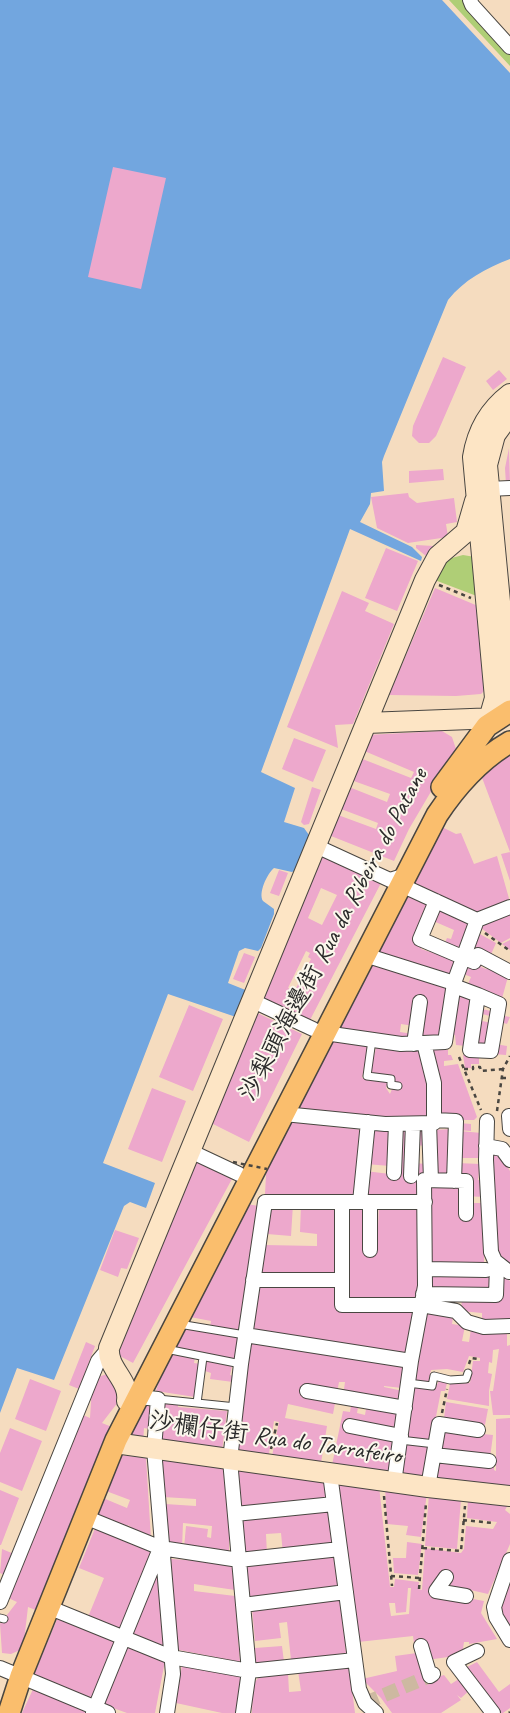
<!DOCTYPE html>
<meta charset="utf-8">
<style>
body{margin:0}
canvas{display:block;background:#f5dcbf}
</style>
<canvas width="510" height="1713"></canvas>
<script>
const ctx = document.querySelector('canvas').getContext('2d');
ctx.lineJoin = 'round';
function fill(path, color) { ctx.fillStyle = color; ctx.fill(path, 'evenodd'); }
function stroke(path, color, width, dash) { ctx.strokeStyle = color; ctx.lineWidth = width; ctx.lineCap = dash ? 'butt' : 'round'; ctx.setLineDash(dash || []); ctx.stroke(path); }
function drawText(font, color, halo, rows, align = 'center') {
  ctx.font = font + ' Caveat,"LXGW WenKai TC",sans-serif'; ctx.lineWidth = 4; ctx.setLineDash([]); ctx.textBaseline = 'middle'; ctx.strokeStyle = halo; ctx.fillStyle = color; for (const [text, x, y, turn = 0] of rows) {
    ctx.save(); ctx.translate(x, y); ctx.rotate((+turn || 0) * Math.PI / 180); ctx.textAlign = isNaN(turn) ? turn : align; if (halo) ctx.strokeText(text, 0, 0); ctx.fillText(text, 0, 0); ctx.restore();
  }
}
const green = new Path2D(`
 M449,0H468L510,50V66Z
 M463,555L475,557L482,598L432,579L448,559Z`);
const water = new Path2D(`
 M0,0H442L510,73V259C486,268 464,280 448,300L384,456L382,462L384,491L371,493L370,504L360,522L412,547L422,557L421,561L350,529L261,772L295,788L284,822L304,828L309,835L298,869L292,872L274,868C267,874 258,893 263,901L274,909V914L261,948L258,951L245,948L239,951L228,983L248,991L236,1017L168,994L103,1163L155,1183L146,1208L130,1202L124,1206L54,1380L17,1368L0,1413Z`);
const building = new Path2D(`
 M113,167L166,178L141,289L88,277Z
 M443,357L466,367L436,436L429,443H419L412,436L413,426Z
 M499,370L507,379L493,390L486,381Z
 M509,448L510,484L506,485L505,468Z
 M443,469L444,480L409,483V471Z
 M408,493L409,497L417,503L454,498L457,522L446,524L448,537L408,543L377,528L371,497Z
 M416,545L434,546L436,548L426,556L416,548Z
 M386,548L418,561L397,611L365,598Z
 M435,588L478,606L484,691L481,694L456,696L389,695Z
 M342,591L369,603L365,611L394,624L353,724L335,725L338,748L287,727Z
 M442,731L452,737L456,749L409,829L394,861L331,836L338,815L376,829L378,823L341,809L349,787L387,802L390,794L351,780L360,758L411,778L414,772L362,750L367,735Z
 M294,738L326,750L313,782L282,769Z
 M510,752V881L501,854L510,852L481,775Z
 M312,787L321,790L309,824L304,825L301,822Z
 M436,824L456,834L461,833L474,864L497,856L510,902L476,915L408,881Z
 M319,854L381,883L310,1020L258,995ZM321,888L337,895L322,925L308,918ZM306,951L310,953L308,957L311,959L292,996L289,994L291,989L288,988Z
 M279,870L288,873L279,896L270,893Z
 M403,892L432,905L421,949L458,961L453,980L373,953Z
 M437,907L473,923L461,954L443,947L447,938L451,939L454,930L431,920Z
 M510,910V938L501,943L481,928L480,924Z
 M478,933L496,943L489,959L466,956Z
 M510,940V950L502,944Z
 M244,953L255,957L244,983L233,979Z
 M369,960L450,987L438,1042L417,1043L414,1026L401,1024L400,1032L413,1034L410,1043L334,1030Z
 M466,961H484L481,967L486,969H488L490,964L509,973L501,1002L459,984L460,981L468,984L471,977L461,973Z
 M459,990L474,999L466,1046L456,1045L455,1035L448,1034Z
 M189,1005L223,1019L193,1091L159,1077Z
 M478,1008L495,1012L494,1017L478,1013Z
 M253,1011L302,1034L249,1142L207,1121Z
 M499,1015L510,1017L507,1024L497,1021Z
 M477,1020L492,1023L488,1050L473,1048Z
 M329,1036L369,1043L362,1078L388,1081L386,1088L390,1094L392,1089L399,1090V1083L370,1073L377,1044L423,1051L433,1094L431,1121L291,1112Z
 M495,1044L507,1046L506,1055L493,1054Z
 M430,1050H448V1055H451L453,1060L444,1061V1066L458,1064L477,1117L474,1120H438Z
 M463,1055L479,1056V1064H471V1068H465Z
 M152,1088L186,1101L162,1162L128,1149Z
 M281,1121L364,1130L357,1194H265L267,1157Z
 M459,1123L471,1124V1131L459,1130Z
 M369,1128L394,1130L390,1166L366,1164Z
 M397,1129L411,1130L413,1163L427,1164V1178L420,1199L363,1197L365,1171L390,1174Z
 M414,1129L428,1130V1146L413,1145Z
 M452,1129L451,1179L433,1178V1130Z
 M459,1131L482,1133L481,1158H458Z
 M489,1153L500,1154L510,1171V1266L498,1256Z
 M196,1161L233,1177L133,1363L118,1355Z
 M457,1163L480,1164L478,1180L483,1181L482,1197L467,1196L456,1179Z
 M428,1182H464L468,1203H485L484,1263L428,1264Z
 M246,1204L259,1206L238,1332L210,1327L211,1321L185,1316Z
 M270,1204H293L291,1236L267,1234Z
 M301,1204H338L339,1279H259L264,1245L317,1246V1234L300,1232Z
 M379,1204L422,1205L418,1252V1300L344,1301L345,1205H366L377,1251Z
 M115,1230L139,1238L127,1269L121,1268L118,1277L100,1270Z
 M430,1272L491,1273V1293L428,1292Z
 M504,1276L510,1281V1324L482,1327V1313L461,1311L462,1298H481Z
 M340,1286L341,1307L415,1308L408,1356L251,1330L259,1287Z
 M424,1311L453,1317L452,1324L465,1326L462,1341L469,1342L471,1329L507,1332V1346L510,1345V1415H493L490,1391H493L499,1349L493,1350L492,1363L489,1362L488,1373L492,1374L489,1391V1406L447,1399L450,1384L470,1383L473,1361H480V1358L469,1356L463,1372L447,1369L431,1370L428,1384L414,1382Z
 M177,1326L239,1337L235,1360L168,1348Z
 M251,1339L407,1362L402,1388L384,1386V1387L403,1391L401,1405L343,1396L345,1382H339L333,1414L288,1404L285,1418L327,1426L320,1469L271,1461L279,1422L274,1421L268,1460L236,1456Z
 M86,1342L95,1346L79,1389L69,1385Z
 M168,1351L195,1357L194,1363L201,1364L195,1397L156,1391Z
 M207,1359L232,1366L230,1375L234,1376L233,1382L210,1379L211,1373L205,1371Z
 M107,1374L125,1393L102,1423L112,1427L38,1611L28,1607L24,1641L20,1650L11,1654L2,1653L0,1624L17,1602L6,1597L83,1415L90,1418L92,1386L98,1377Z
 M30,1379L61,1391L46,1431L15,1419Z
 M438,1381L447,1383L445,1391H441L431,1442L407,1437L413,1385L433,1389L434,1383L438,1384Z
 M142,1400L156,1403L154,1430L144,1428L143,1443L125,1439Z
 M352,1400L359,1402L357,1413L365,1415L367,1403L401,1410L389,1478L331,1470L343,1411L350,1412Z
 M446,1402L488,1409L485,1425L444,1418Z
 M163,1403L178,1405V1407L227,1411L222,1451L160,1444Z
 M510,1418V1494L433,1484L436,1460L494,1467V1470L496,1471V1419Z
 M10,1428L42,1441L22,1491L0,1482V1453Z
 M441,1430L493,1435L490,1458L437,1452Z
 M406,1443L431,1447L426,1480L401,1477Z
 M120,1455L146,1458L151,1539L130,1531L131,1527L128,1525L127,1530L97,1516L103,1498L127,1508L130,1500L106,1491Z
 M161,1455L226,1466L229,1511V1553L184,1548L186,1526L208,1529L207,1537L211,1538L212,1526L183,1523L182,1548L167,1546L165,1504L196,1506V1499L163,1497Z
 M236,1465L326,1477L327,1502L241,1509Z
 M338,1481L379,1486L390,1587H394L395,1579L419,1582L418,1589L422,1590L425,1548L461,1553L464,1549L466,1526L493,1529L497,1522L467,1518L468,1499L509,1503L505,1510L510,1514V1544L488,1594L444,1584L434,1592L484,1601L481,1613L497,1639L469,1644V1642H464L462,1655L427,1660L429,1645L414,1643L413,1636L358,1642ZM408,1588H411L409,1614L391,1616L389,1603H395L396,1613L406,1612Z
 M385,1486L427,1493L421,1537L406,1535L408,1526L387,1524Z
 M0,1490L19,1498L1,1545H0Z
 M429,1494L461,1499L457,1549L425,1546Z
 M328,1506L332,1549L283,1554L281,1533L266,1534L267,1554L246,1556L241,1514Z
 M96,1526L154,1547L120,1630L88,1617L104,1578L79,1568Z
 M407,1542L422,1544L418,1575L394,1573L393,1558H406Z
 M2,1549L14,1554L5,1575L0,1573Z
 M335,1554L340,1589L250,1599L246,1563Z
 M171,1559L234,1563L235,1590L194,1584V1591L235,1596L240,1662L174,1649Z
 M158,1569L166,1652L131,1635Z
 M510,1574V1626L497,1609Z
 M341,1599L346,1653L291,1660L287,1622L279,1623L281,1638L255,1641L252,1608Z
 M58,1617L117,1641L93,1702L33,1677Z
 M126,1645L165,1661L155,1713H127L102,1704Z
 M282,1646L284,1662L256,1666L255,1648Z
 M417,1653L430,1679L444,1675L451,1684L462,1677L471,1689L461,1698L457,1695L461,1700L441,1713H392L381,1698L362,1679L397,1671L395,1656Z
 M477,1662L499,1692L510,1684V1708L503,1713H498L463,1669Z
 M182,1665L241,1677L236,1713H222L176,1703Z
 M349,1666L355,1713H252L253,1684L260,1676L288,1673L289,1692L301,1691L298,1671Z
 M34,1687L90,1709L88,1713H22Z`);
const streetTunnel = new Path2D(`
 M365,1703L430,1676`);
const path = new Path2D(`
 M439,585L471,598
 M485,933L510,951
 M459,1057L481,1110
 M464,1069H473V1067H480L481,1071L503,1069
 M502,1078H510
 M497,1111L503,1069L510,1056
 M469,1364L471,1358L478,1359
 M442,1413L447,1389
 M271,1449L277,1423
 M384,1496L392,1586
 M463,1520L493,1523
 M423,1548L461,1551L465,1506
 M391,1576L420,1578
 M419,1589L426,1503
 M509,1713L510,1712`);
const lane = new Path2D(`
 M372,1040L367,1076L391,1079V1085L398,1086
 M179,1324L245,1335
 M166,1349L241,1364
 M408,1383L432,1386L434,1376L450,1380L466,1379L468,1373
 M158,1399L236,1407
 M197,1403L203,1357
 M400,1440L435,1444
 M0,1618L4,1619`);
const street = new Path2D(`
 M470,0L472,5L510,47
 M488,489L510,488
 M316,846L390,880L403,876L408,871
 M401,885L477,920
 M436,901L420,939L474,962L478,955L510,972
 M365,955L454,983
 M454,986L478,995L470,1050L491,1051L499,1004L478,995
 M253,1001L313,1029
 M325,1033L401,1044L445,1042L454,983L477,920L510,907
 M414,1044L420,1002
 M284,1114L385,1124L434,1123V1083L424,1043
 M509,1116L510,1129
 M434,1120L456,1121L454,1181
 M487,1121L486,1160L491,1252L495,1261L509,1272
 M429,1123L431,1180
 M486,1146L502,1149L510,1160
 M190,1151L239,1174
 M394,1173L396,1124
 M411,1176L413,1124
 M265,1202H425
 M342,1202V1305H421L456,1311L467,1322L484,1327L510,1326
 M360,1202L368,1122
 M370,1250V1202
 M425,1269L486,1270
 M253,1280H342
 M423,1294L496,1295L497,1266
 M245,1335L411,1361
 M307,1391L405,1408
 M138,1397L158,1399L154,1449L173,1674L167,1713
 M350,1426L401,1436
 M434,1455L489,1461
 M330,1474L359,1689L365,1703L376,1713
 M394,1483L411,1361L425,1286L424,1180L466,1181V1214
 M428,1487L439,1424L478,1430
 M235,1514L334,1504
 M85,1517L161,1548L239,1560L340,1549
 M510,1560L494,1607L496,1617L510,1640
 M446,1577L436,1591L466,1596
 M0,1602L98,1361L109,1348
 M243,1605L346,1592
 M48,1607L171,1657L249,1671L355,1660
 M421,1646L430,1676L433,1674
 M477,1651L454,1662L493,1713
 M0,1668L108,1713
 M93,1713L159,1551
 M243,1713L249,1671L230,1460L241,1364L265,1202`);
const secondary = new Path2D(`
 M510,414L495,435L487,465L510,707
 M366,723L497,718
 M487,726L495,698L473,457C477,432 489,410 510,394
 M127,1401C130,1380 107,1369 109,1348L425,580L438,556L466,532L475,501
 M115,1443L428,1487L510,1496`);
const primary = new Path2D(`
 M442,787L487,726L510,711
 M9,1713L21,1676L116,1440L437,815C457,785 479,760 510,742`);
const pathBridge = new Path2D(`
 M233,1162L267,1169`);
const streetNames = [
 ["沙梨頭海邊街 Rua da Ribeira do Patane",334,935,-62],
 ["沙欄仔街 Rua do Tarrafeiro",275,1439,8]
];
fill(green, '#afce76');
fill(water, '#72a6df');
fill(building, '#eda8cc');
stroke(streetTunnel, '#cdb9a1', 14, [14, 7]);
stroke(lane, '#494641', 9);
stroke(street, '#494641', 16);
stroke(secondary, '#494641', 22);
stroke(primary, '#494641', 24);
stroke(path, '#494641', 2.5, [4, 4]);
stroke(lane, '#fff', 7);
stroke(street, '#fff', 14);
stroke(secondary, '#fde5c5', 20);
stroke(primary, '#fabe6d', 21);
stroke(pathBridge, '#494641', 2.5, [4, 4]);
drawText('25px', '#2b2b2b', '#fbf7ec', streetNames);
</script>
